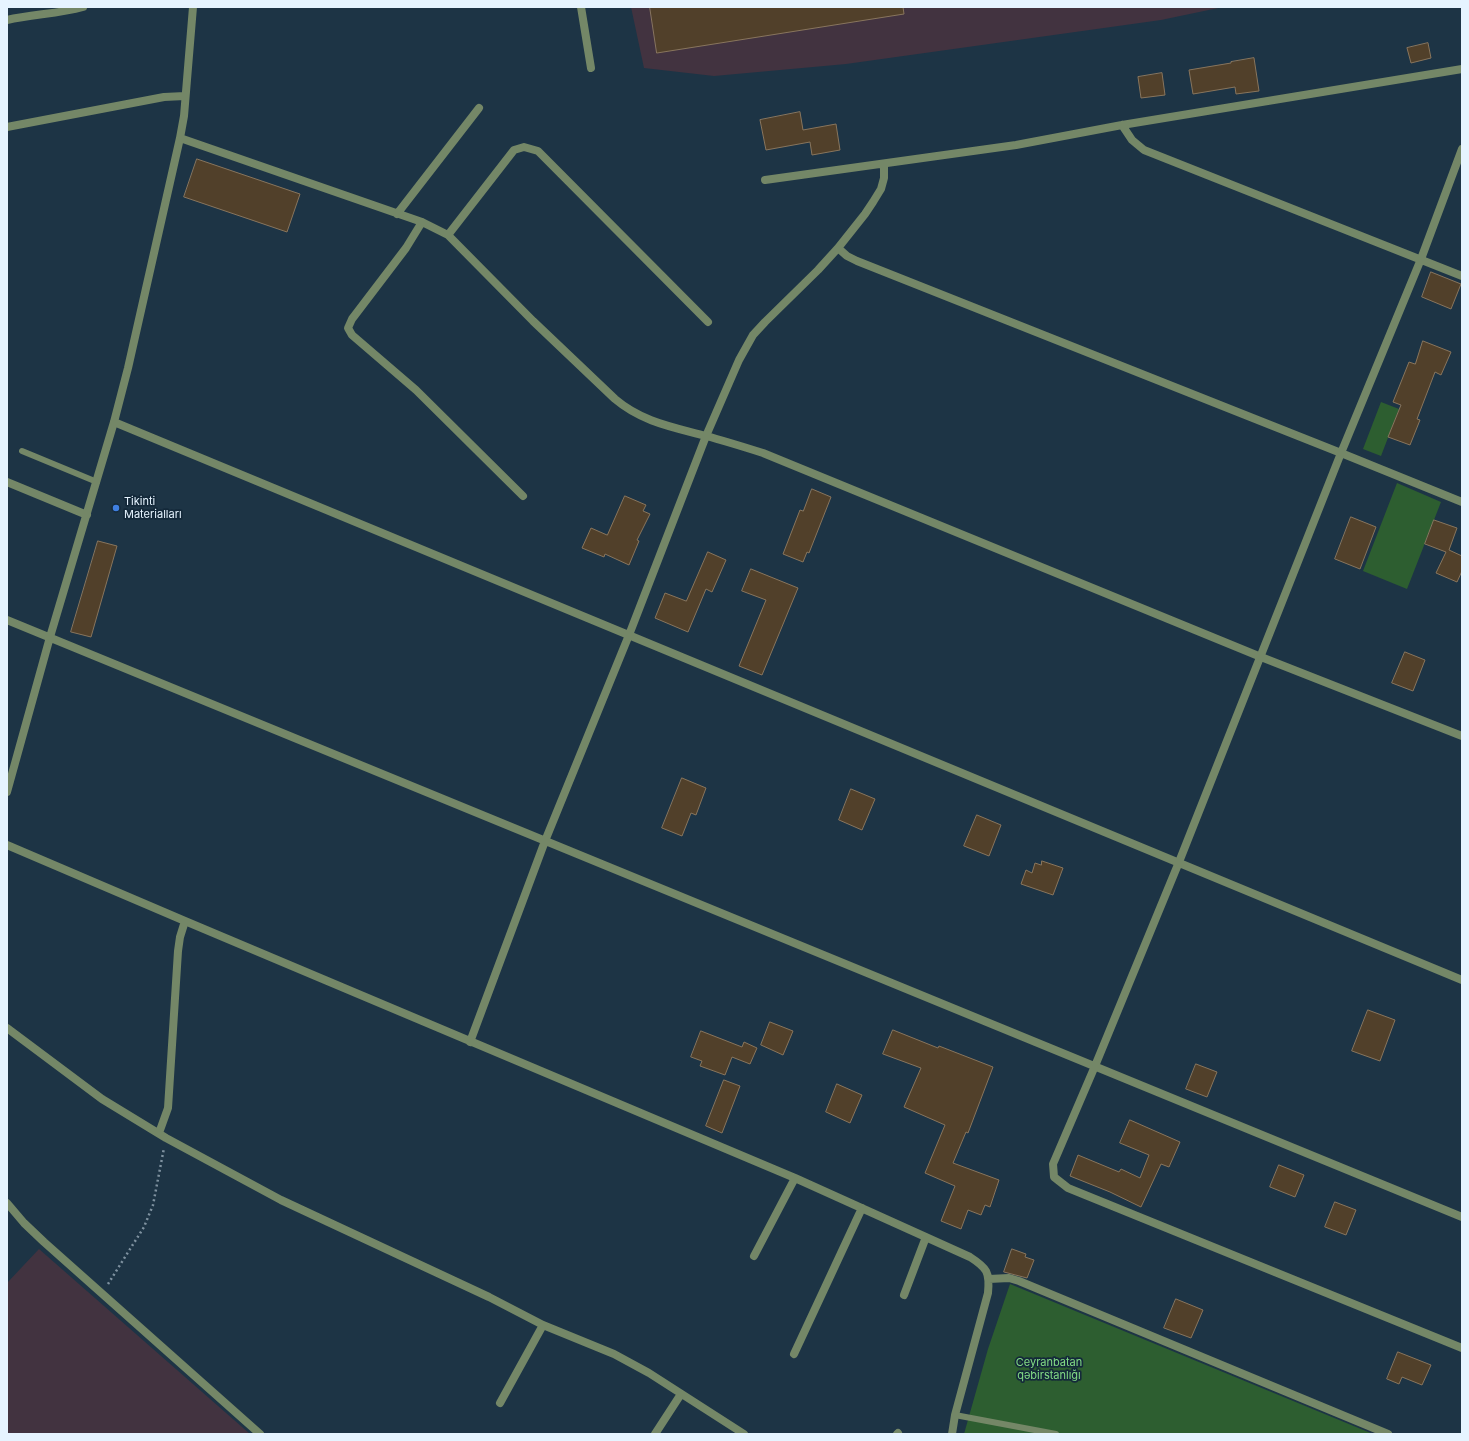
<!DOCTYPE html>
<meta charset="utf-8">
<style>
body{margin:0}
#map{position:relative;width:1469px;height:1441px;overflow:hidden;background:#1d3445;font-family:Inter,sans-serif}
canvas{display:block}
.frame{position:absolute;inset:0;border:8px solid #e6f4ff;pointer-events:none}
</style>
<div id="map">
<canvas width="1469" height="1441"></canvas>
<div class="frame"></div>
</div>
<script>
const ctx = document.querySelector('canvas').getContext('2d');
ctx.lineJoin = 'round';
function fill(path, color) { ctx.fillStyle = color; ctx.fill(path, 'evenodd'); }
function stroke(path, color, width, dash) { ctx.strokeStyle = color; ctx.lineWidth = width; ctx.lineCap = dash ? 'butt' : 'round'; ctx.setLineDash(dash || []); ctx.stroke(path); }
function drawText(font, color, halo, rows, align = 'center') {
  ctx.font = font + ' Inter,sans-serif'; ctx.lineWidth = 3.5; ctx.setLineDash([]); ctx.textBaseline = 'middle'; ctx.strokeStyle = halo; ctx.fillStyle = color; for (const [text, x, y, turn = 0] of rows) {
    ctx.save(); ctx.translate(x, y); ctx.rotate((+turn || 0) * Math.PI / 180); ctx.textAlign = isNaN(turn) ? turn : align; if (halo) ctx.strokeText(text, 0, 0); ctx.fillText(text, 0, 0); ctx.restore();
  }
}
const industrial = new Path2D(`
 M631,7H1223L1161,20L846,64L714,76L644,68Z
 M39,1249L250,1434H7V1283Z`);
const green = new Path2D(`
 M1381,402L1399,409L1381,456L1363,449Z
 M1397,483L1441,502L1407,589L1363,571Z
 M1010,1284L1373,1434H964L988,1349Z`);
const building = new Path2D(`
 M650,7H903L904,14L657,53Z
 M1428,43L1431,58L1411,63L1407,48Z
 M1254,58L1259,91L1236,94L1235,87L1193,94L1189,70L1231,63V62Z
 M1162,73L1165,95L1141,98L1138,77Z
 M800,112L803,130L836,124L840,150L812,155L810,142L766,150L760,120Z
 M197,159L300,194L287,232L184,197Z
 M1431,272L1461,284L1451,309L1422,297Z
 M1423,341L1451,352L1441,375L1435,372L1417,419L1420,420L1410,445L1388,437L1401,405L1393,402L1409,362L1415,364Z
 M812,489L831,497L809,553L807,552L803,562L783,554L800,510L803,511Z
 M625,496L646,505L643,511L650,514L637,540L639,541L629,565L605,554L604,557L582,548L591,528L607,535Z
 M1351,517L1376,527L1360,569L1335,559Z
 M1434,520L1457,528L1449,550L1462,556V571L1457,582L1436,573L1446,552L1425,544Z
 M98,541L117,546L91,637L71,632Z
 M708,552L726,560L712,592L706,589L688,632L655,618L665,593L686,601Z
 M751,569L798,588L762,675L739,666L766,600L742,591Z
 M1405,652L1425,660L1413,691L1392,683Z
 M682,778L706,788L696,815L691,813L682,836L662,828Z
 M851,789L875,799L862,830L839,820Z
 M977,815L1001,825L989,856L964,846Z
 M1042,861L1063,868L1053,895L1021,884L1026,870L1032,873L1035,863L1041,865Z
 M1368,1010L1395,1020L1380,1061L1352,1051Z
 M770,1022L793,1031L783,1055L761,1045Z
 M893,1030L938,1048L939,1046L993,1067L968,1133L966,1132L953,1163L999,1180L990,1207L985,1205L981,1215L968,1210L961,1229L941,1221L955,1186L925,1173L945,1125L904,1107L921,1068L883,1054Z
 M701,1031L742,1047L744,1042L757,1048L750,1064L732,1057L725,1075L700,1066L702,1061L691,1057Z
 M1196,1064L1217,1072L1207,1097L1186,1089Z
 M724,1080L740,1086L722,1133L706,1126Z
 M837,1084L862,1095L850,1123L826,1112Z
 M1130,1120L1180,1142L1169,1167L1161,1164L1141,1207L1110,1192L1070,1176L1078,1155L1119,1172L1121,1169L1140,1178L1149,1155L1120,1143Z
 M1279,1165L1304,1175L1295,1197L1270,1187Z
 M1335,1202L1356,1210L1346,1235L1325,1227Z
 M1012,1249L1026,1254L1025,1257L1034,1260L1027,1278L1004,1272Z
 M1176,1299L1203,1310L1191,1338L1164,1328Z
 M1398,1352L1431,1365L1422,1385L1402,1377L1399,1384L1387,1379Z`);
const path = new Path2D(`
 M108,1284L144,1227L153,1205L164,1148`);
const service = new Path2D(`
 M22,451L97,482
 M955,1415L1056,1434`);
const minor = new Path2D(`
 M581,7L591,68
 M7,20C33,14 58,14 83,7
 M1122,125L1132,140L1144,150L1462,276
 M7,127L164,97L185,96
 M180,138L422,222L448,235L533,321L615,399C642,422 673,427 706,436C725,441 744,447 763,453L1261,657L1462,736
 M1462,149L1421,259L1341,453L1179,862L1095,1066L1053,1164L1054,1177L1068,1188L1462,1348
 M765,180L1016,145L1122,125L1462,69
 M397,214L479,108
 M422,222L406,248L352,319L348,328L352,335L416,390L523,496
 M448,235L514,150L524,147L538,151L708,322
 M838,248L847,256L857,261L1341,453L1462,502
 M114,422L1462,980
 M7,482L87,515
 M7,620L1462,1217
 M7,792L50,637L114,422L128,368L180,138L184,116L193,7
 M7,845L185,921L795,1178L970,1257C987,1268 990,1272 988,1293L955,1415L952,1434
 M7,1028L102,1099L166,1138L281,1200L489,1297L543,1325L614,1354L649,1373L744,1434
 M470,1042L545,841L629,635L706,436L739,360L753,335L765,322L818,270L838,248L865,214L873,202L881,189L884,178V164
 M159,1133L168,1108L178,951L180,937L185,921
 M7,1203L24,1223L44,1242L260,1434
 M754,1256L795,1178
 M989,1279L1009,1278L1019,1281L1388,1434
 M904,1295L926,1237
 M794,1354L862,1208
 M500,1403L543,1325
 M655,1434L681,1394
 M897,1434L898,1433`);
const markers = [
 [116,508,4,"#3f7fe0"]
];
const poiNames = [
 ["Tikinti",124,502],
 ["Materialları",124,515]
];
const parkNames = [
 ["Ceyranbatan",1049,1363],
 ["qəbirstanlığı",1049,1376]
];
fill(industrial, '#423340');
fill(green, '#2d5e30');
fill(building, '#51402a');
stroke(building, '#88755d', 1);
stroke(path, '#7f92a0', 2.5, [2, 3]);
stroke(service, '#748767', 6);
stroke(minor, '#748767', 8);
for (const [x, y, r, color] of markers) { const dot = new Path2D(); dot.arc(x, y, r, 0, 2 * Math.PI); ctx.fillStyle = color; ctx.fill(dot); stroke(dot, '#14293a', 1.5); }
drawText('11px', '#e6f4ff', '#14293a', poiNames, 'left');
drawText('11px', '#83db85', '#14293a', parkNames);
</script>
